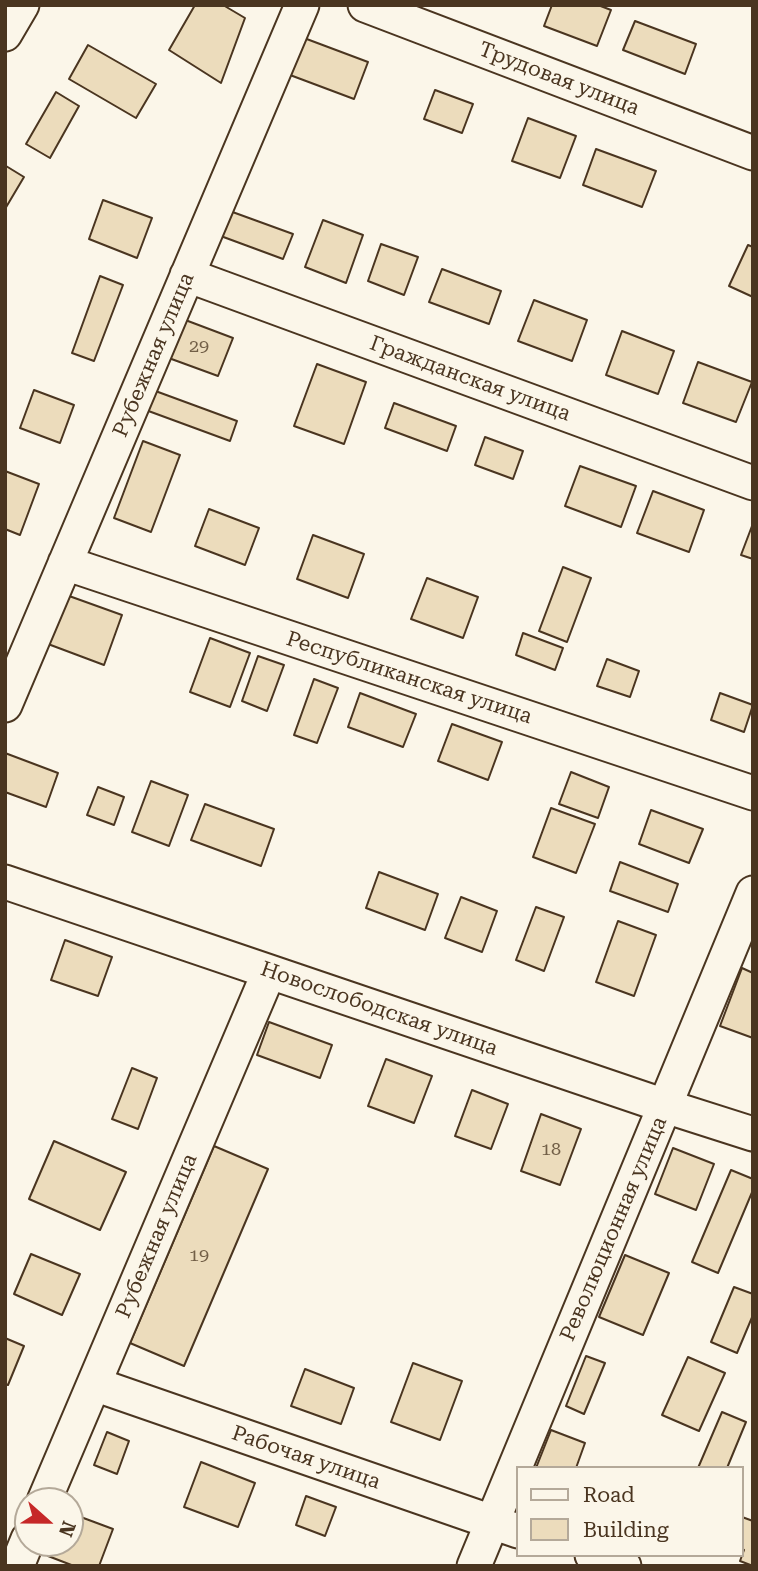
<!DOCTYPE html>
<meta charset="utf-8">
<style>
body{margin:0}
#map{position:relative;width:758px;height:1571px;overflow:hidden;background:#fbf6e9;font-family:"Roboto Serif",serif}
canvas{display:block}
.frame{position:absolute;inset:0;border:7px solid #4a3520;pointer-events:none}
.legend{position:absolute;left:516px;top:1466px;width:228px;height:91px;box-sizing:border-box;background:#fbf6e9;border:2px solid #b4a999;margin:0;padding:9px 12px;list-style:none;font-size:21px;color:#4a3520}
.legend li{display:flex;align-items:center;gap:14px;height:35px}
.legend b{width:35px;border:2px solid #b4a999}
.north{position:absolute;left:14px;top:1487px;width:70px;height:70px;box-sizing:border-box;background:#fbf6e9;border:2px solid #b4a999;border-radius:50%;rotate:111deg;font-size:19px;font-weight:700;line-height:28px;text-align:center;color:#4a3520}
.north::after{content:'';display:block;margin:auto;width:24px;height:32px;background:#c62828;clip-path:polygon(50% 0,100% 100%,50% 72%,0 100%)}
</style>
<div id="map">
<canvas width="758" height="1571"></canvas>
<div class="frame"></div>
<ul class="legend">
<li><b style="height:9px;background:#fbf6e9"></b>Road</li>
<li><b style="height:19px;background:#ecdcbc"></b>Building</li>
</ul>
<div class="north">N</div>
</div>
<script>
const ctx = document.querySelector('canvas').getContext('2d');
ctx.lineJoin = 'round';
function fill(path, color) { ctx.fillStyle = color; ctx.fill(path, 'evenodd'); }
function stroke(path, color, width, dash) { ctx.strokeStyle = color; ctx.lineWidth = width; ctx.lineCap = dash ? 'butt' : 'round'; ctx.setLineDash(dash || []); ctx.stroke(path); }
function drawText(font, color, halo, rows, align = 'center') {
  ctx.font = font + ' "Roboto Serif",serif'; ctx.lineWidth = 5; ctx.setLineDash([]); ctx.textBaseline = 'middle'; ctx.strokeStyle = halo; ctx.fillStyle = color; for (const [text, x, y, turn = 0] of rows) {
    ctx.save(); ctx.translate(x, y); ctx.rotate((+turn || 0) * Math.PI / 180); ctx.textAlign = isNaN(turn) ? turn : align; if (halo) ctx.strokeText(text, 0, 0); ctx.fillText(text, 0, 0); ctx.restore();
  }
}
const building = new Path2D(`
 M195,5H223L245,18L221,83L169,50Z
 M552,5H598L611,10L597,46L544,26Z
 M635,21L696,44L685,74L623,50Z
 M304,38L368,62L354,99L290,75Z
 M88,45L156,84L136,118L69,79Z
 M435,90L473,104L462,133L424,119Z
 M56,92L79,106L50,158L26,144Z
 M528,118L576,136L560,178L512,161Z
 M596,149L656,171L642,207L583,185Z
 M6,166L24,177L5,209V167Z
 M103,200L152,218L137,258L89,239Z
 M227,210L293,234L283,259L218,235Z
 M323,220L363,235L346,283L305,267Z
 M381,244L418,257L404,295L368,281Z
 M748,245L753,247V297L729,286Z
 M442,269L501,291L489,324L429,302Z
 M100,276L123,285L94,361L72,353Z
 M534,300L587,320L572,361L518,341Z
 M180,318L233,338L218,376L166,357Z
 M622,331L674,351L658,394L606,375Z
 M698,362L752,382L736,422L683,403Z
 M317,364L366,382L344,444L294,426Z
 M150,389L237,421L230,441L143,409Z
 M34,390L74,405L60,443L20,428Z
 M394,403L456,426L447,451L385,428Z
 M485,437L523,451L513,479L475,465Z
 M143,441L180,455L151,532L114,518Z
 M580,466L636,486L621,527L565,506Z
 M5,471L39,484L20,535L5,529Z
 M653,491L704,510L689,552L637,533Z
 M209,509L259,528L245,565L195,546Z
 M752,526L753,527V559L741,555Z
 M313,535L364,554L348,598L297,579Z
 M563,567L591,578L567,642L539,631Z
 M427,578L478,597L463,638L411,619Z
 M58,592L122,615L104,665L40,641Z
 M523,633L563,648L555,670L516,655Z
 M210,638L250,653L230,707L190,692Z
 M258,656L284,665L267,711L242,701Z
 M607,659L639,671L630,697L597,686Z
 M314,679L338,688L317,743L294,735Z
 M360,693L416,714L403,747L348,727Z
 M720,693L753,705L744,732L711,720Z
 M452,724L502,742L488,780L438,761Z
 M5,753L58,773L46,807L5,792Z
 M571,772L609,787L598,818L559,804Z
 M151,781L188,795L169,846L132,832Z
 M98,787L124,797L114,825L87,815Z
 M205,804L274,829L261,866L191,840Z
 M551,808L595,824L576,873L533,857Z
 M651,810L703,829L689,863L639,844Z
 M620,862L678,884L668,912L610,891Z
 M379,872L438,894L425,930L366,908Z
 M461,897L497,911L482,952L445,938Z
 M536,907L564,917L544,971L516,960Z
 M618,921L656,935L634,996L596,982Z
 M65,940L112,957L98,996L51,980Z
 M742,968L753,973V1038L720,1026Z
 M269,1022L332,1045L320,1078L257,1055Z
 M386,1059L432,1076L414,1123L368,1106Z
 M132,1068L157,1078L138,1129L112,1119Z
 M472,1090L508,1104L491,1149L455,1136Z
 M541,1114L581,1129L560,1185L521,1171Z
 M54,1141L126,1172L100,1230L29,1199Z
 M214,1146L268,1169L184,1366L130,1343Z
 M673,1148L714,1164L696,1210L655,1194Z
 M731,1170L753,1179V1190L718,1273L692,1262Z
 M31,1254L80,1274L62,1315L14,1294Z
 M625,1255L669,1273L643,1335L599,1317Z
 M734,1287L753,1294V1315L737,1353L711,1342Z
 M5,1338L24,1346L8,1385L5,1384Z
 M586,1356L605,1363L584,1414L566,1406Z
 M688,1357L725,1373L699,1431L662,1415Z
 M413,1363L462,1381L440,1440L391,1422Z
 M305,1369L354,1388L341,1424L291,1406Z
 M722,1412L746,1422L727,1468H698Z
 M551,1430L585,1443L576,1468H536Z
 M107,1432L129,1441L117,1474L94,1465Z
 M201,1462L255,1483L238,1527L184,1507Z
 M306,1496L336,1507L325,1536L296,1525Z
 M70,1513L113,1529L99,1566H74L48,1556L53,1543H70Z
 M742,1517L753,1521V1566L740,1561L744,1550L742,1549Z`);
const minor = new Path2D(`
 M365,5L753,153
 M5,34L22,5
 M187,275L753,483
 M65,563L753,793
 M5,705L302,5
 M5,882L665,1106L753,1134
 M94,1384L518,1531
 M44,1501L269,972
 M592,1555L624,1566
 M17,1566L28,1539
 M474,1566L753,893`);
const numberNames = [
 ["29",199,347],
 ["18",551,1150],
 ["19",199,1256]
];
const streetNames = [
 ["Трудовая улица",559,79,21],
 ["Рубежная улица",154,355,-67],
 ["Гражданская улица",470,379,20],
 ["Республиканская улица",409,678,18],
 ["Новослободская улица",379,1009,19],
 ["Революционная улица",614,1229,-67],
 ["Рубежная улица",157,1236,-67],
 ["Рабочая улица",306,1458,19]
];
fill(building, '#ecdcbc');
stroke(building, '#4a3520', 2);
stroke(minor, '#4a3520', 37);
stroke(minor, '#fbf6e9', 33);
drawText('18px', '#725f47', null, numberNames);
drawText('21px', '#4a3520', '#fbf6e9', streetNames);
</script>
